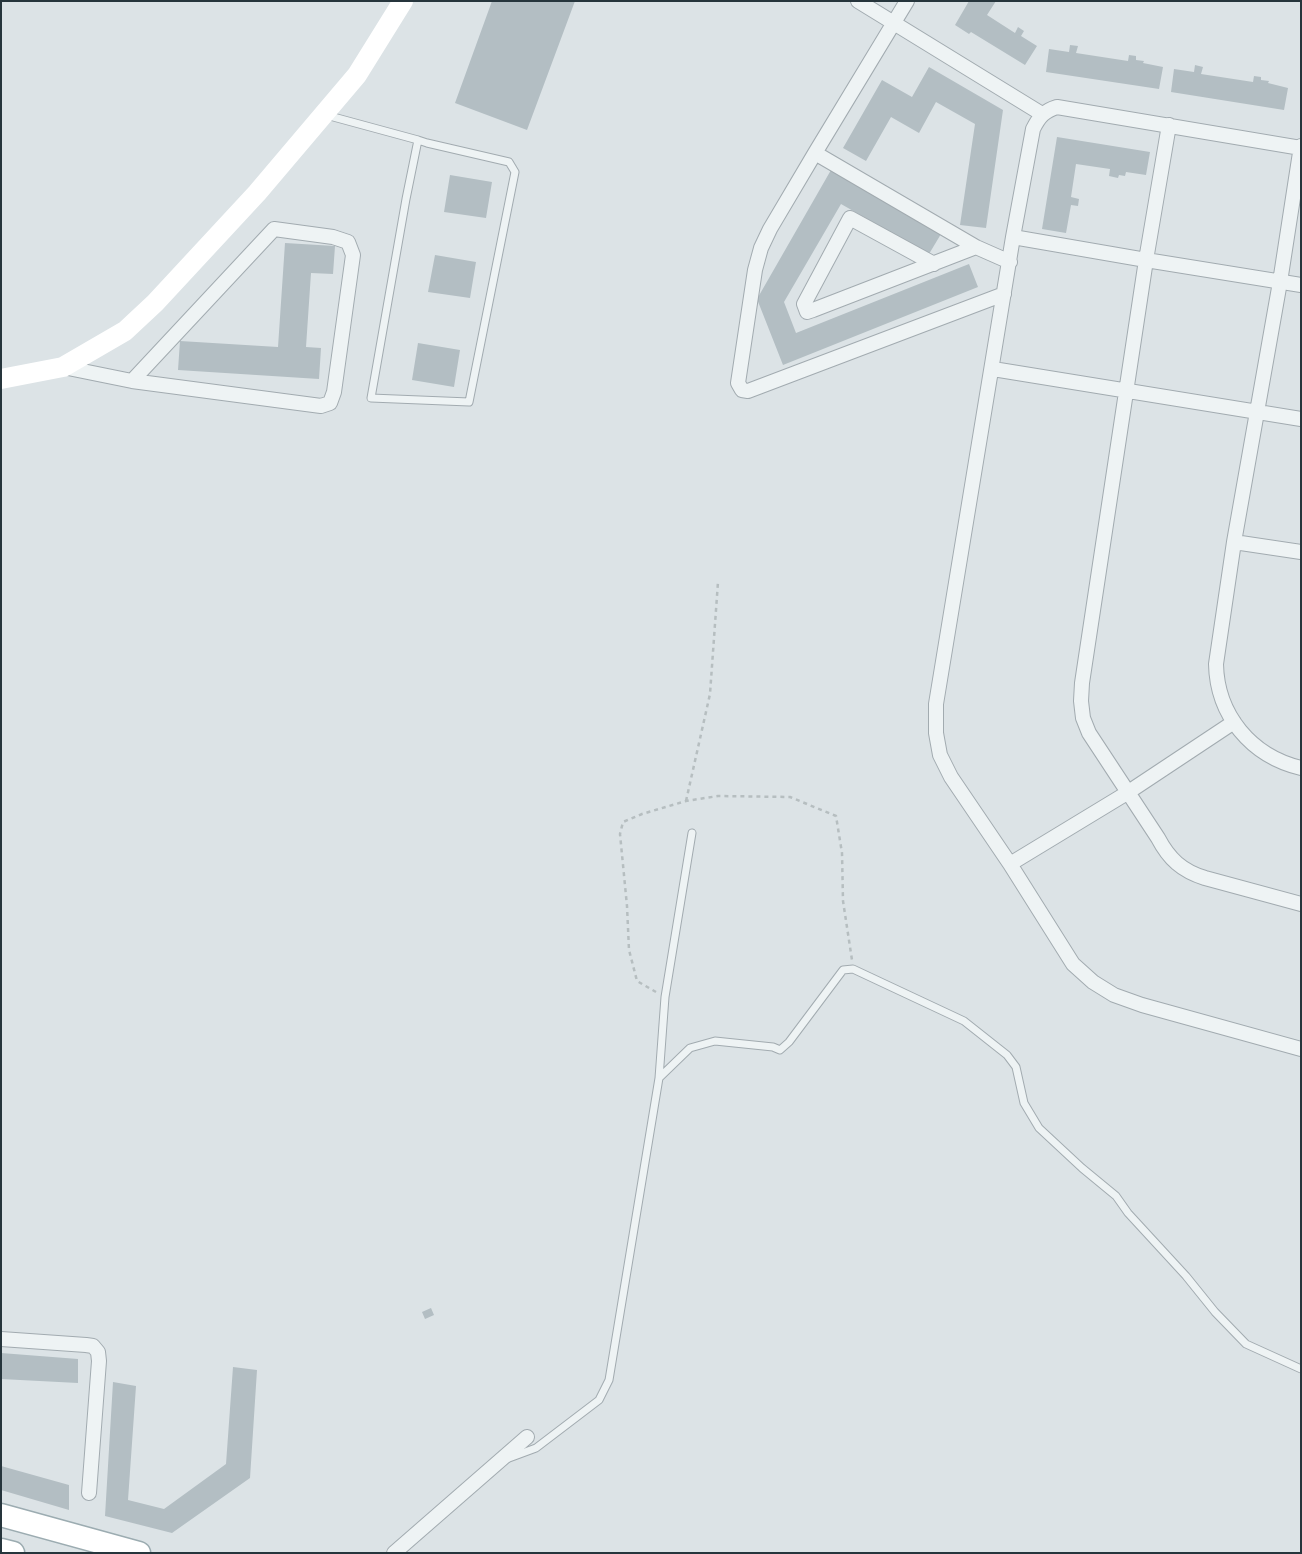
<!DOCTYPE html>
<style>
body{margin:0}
#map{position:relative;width:1302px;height:1554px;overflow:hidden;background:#dce3e6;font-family:Rubik,sans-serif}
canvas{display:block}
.frame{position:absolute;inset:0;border:2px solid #26353c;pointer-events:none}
</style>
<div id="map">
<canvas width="1302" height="1554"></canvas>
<div class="frame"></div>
</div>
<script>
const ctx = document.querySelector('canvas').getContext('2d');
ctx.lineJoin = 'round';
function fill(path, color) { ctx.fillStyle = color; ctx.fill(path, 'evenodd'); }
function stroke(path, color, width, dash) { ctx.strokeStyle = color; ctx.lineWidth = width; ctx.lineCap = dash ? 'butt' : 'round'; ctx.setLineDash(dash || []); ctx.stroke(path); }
const building = new Path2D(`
 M492,1H575L527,130L455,103Z
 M969,1H996L987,15L1015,33L1018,27L1024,31L1021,36L1037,46L1025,65L971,32L969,34L955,25Z
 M1070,45L1078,46L1076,53L1128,61L1129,55L1136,56V60L1144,61L1143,63L1163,67L1159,89L1046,72L1049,49L1069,52Z
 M1195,65L1203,67L1201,74L1253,82L1254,76L1261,77V80L1269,81L1268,83L1288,88L1284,110L1171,92L1174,69L1194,72Z
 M929,67L1003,110L986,228L960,225L975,124L936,102L919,133L891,117L866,161L843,148L882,80L912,97Z
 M1057,137L1150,152L1146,175L1126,172L1125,176L1119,175L1118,178L1109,176L1110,169L1076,164L1071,197L1079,199L1078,206L1071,205L1066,233L1042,229Z
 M831,170L941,234L929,254L841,204L784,302L796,333L969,264L978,287L783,365L757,299Z
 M450,175L492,182L486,218L444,212Z
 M285,243L335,246L333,274L311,273L306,347L321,348L319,379L178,370L180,341L278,347Z
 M435,255L476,262L470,298L428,292Z
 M418,343L460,350L454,387L412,380Z
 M431,1308L434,1315L425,1319L422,1312Z
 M1,1353L78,1359V1383L1,1379Z
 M233,1367L257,1370L250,1478L172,1533L105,1516L113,1382L136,1386L128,1500L164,1509L226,1464Z
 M1,1466L69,1485V1510L1,1490Z`);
const path = new Path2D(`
 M686,801L710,694L718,582
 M656,992L637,981L629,950L627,906L620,834L623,822L642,814L686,801L718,796L790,797L836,816L842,853L843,901L852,960`);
const lane = new Path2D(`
 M326,115L418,140L427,143L509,162L515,172L469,402L371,398L406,199L418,140
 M659,1078L665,997L692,833
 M509,1458L536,1448L599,1400L609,1380L659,1078L690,1048L715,1041L773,1047L780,1050L789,1042L843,970L853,969L964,1021L1007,1055L1016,1067L1024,1103L1039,1128L1082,1168L1116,1196L1128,1213L1186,1276L1215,1312L1246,1344L1301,1369`);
const street = new Path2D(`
 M858,1L1042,114
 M907,1L815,153L770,229L761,248L755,270L738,383L742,390L748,391L1004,294
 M1301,146L1280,282L1234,542L1216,664C1217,715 1251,756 1301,768
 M1301,148L1057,107C1044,111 1039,117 1033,129L1013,237L936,704V733L940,755L951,777L1010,864L1073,964L1093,982L1114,995L1142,1005L1301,1049
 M815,153L976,247L1010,262
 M1013,237L1146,260L1169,125
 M934,264L850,218L804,304L807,312L813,310L976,247
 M1301,285L1146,260L1082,683L1081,701L1083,718L1089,733L1158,838C1169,859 1182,871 1205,878L1301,904
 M63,367L132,381L321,406L330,403L334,392L353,255L348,242L333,237L274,229L132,381
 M993,369L1301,419
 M1234,542L1301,552
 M1010,864L1127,793L1234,722
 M1,1339L86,1345L93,1346L98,1352L99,1361L89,1493
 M394,1553L527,1437`);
const secondary = new Path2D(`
 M1,379L63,367L125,331L155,303L257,193L357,75L403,1`);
const primary = new Path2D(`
 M1,1515L139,1553
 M1,1550L13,1553`);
fill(building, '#b3bec3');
stroke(lane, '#a2abb0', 9);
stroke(street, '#a2abb0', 16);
stroke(primary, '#9cacb1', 25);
stroke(path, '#b6bec0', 2.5, [4, 4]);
stroke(lane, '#eef3f4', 7);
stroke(street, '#eef3f4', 14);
stroke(secondary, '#fff', 20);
stroke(primary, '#fff', 22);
</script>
